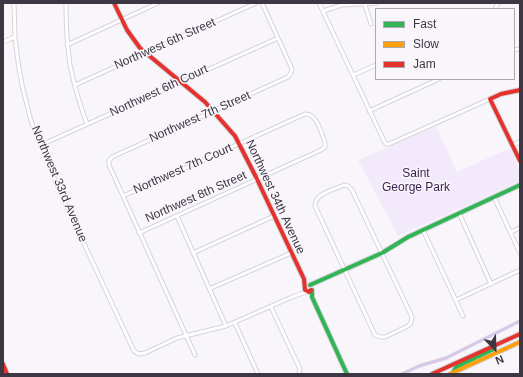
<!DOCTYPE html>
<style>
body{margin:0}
#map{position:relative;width:523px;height:377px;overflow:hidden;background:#f8f6fa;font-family:Helvetica,sans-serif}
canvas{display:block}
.frame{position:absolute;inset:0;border:4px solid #3d3743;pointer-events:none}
.legend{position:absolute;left:375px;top:8px;width:140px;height:72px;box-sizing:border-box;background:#f8f5fb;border:1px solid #ada9b1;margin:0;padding:5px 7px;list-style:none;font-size:12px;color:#3d3743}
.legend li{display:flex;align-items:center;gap:8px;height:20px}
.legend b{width:20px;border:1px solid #ada9b1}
.north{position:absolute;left:475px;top:329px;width:40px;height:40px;-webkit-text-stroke:3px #f8f5fb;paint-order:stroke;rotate:157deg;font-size:11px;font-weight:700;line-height:16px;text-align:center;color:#3d3743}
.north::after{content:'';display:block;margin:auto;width:14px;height:18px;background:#3d3743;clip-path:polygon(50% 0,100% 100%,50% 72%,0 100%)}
</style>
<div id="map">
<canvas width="523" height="377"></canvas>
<div class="frame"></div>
<ul class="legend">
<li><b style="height:5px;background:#30b455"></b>Fast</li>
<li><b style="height:5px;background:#ff9f0a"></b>Slow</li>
<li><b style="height:5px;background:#e5322d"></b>Jam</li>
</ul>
<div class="north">N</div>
</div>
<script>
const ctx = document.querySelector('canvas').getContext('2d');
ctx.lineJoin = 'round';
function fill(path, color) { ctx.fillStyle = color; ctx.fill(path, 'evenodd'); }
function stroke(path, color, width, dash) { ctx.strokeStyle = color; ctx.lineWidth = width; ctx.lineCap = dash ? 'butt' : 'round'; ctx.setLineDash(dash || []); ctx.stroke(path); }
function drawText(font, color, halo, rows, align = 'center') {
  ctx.font = font + ' Helvetica,sans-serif'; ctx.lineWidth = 3; ctx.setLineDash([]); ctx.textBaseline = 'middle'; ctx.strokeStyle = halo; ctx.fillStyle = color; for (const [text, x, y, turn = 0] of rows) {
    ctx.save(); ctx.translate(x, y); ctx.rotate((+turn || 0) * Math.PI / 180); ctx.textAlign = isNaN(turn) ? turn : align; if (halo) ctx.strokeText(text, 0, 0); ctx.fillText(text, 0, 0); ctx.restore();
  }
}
const green = new Path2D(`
 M436,126L457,172L510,148L520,172V181L398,236L358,160Z`);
const canal = new Path2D(`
 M402,374L419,366L446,358L520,321`);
const street = new Path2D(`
 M14,3L15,37L18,62L22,85L31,121L60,192L134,351L139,354L145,353L177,338L226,326L292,297L306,292
 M66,3C66,24 67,44 70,65C74,85 80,105 87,124
 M319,3L384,141L386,144H389L490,99
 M365,5L371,24
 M495,9L498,3
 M323,11L342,5L377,3
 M3,42L15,37
 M67,45L158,3
 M514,50L520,49
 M353,75L376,65
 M75,85L256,3
 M369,111L439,79
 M41,145L278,38
 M513,145L520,142
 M344,185L348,186L352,190L412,317L411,323L408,326L385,337H380L375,335L315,206C315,193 334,190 344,185Z
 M123,196L305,114C317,113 321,133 325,142V147L321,150L139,233
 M494,197L520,253
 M459,213L491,284
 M177,216L226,326
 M423,230L463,316
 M511,232L520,228
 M193,253L274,216
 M209,289L291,253
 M456,300L520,270
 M271,307L300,369L299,374
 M235,323L258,374
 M195,355L109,165V161L112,157L288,77L291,73L292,69L262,3`);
const fast = new Path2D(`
 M310,285L382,253L408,237L520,185
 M312,290V297L347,374
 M453,373L456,367L494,349`);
const slow = new Path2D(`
 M450,374L520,342`);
const jam = new Path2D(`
 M114,3L127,30L140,48L205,102L235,136L256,177L304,279L305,290L309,292L311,290
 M520,90L501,94L490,99L520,161
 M3,364L7,374
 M432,374L520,334`);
const streetNames = [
 ["Northwest 6th Street",165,44,-24],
 ["Northwest 6th Court",159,91,-25],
 ["Northwest 7th Street",200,117,-24],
 ["Northwest 7th Court",183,169,-24],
 ["Northwest 33rd Avenue",59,184,67],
 ["Northwest 8th Street",196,197,-24],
 ["Northwest 34th Avenue",275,197,65]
];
const parkNames = [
 ["Saint",416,174],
 ["George Park",416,188]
];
fill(green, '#f2eafb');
stroke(canal, '#d8c9e6', 3.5);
stroke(street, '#d7d3db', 5);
stroke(fast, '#d7d3db', 6);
stroke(slow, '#d7d3db', 6);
stroke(jam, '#d7d3db', 6);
stroke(street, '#fefefe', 3);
stroke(fast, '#30b455', 4);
stroke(slow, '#ff9f0a', 4);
stroke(jam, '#e5322d', 4);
drawText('12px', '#3d3743', '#f8f5fb', streetNames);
drawText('12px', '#3a1e4e', '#f8f5fb', parkNames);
</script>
